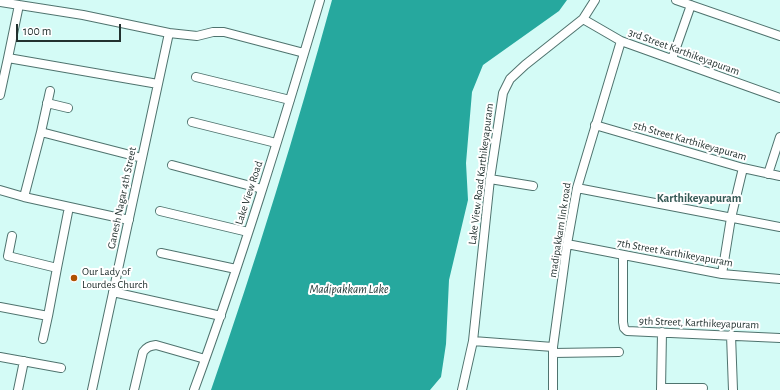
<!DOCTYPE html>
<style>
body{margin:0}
#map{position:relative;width:780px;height:390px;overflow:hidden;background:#d4fbf6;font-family:"Alegreya Sans",sans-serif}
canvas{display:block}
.scale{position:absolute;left:16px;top:24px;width:105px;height:18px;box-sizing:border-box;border:2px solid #22312f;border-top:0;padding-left:5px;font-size:12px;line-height:14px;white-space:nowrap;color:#22312f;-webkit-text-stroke:3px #fff;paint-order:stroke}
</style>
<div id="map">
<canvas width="780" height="390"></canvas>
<div class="scale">100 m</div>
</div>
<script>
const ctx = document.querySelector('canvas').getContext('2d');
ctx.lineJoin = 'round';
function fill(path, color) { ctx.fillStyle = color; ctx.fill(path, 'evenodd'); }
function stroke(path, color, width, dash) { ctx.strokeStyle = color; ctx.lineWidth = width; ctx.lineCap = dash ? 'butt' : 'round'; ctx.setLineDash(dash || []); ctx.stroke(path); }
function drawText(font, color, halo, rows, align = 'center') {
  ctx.font = font + ' "Alegreya Sans",sans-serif'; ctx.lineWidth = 4; ctx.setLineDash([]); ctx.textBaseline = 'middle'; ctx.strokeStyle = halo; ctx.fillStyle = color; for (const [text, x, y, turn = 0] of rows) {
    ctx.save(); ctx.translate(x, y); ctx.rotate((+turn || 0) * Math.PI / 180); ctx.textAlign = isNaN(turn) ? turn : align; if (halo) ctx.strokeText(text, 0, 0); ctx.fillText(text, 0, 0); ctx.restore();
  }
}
const water = new Path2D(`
 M332,0H567L559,11L483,65L472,92L466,163L468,200L449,280L446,344L441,377L430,390H211C256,261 296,131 332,0Z`);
const minor = new Path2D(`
 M676,0L780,36
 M0,2L83,15L169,33L197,36L213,32H224L304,53
 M19,5L8,58L158,84
 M583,19L621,41L780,98
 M672,59L691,5
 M196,77L290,100
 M0,95L8,58
 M47,103L68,108
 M192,122L276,143
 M595,125L743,168L780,176
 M41,132L50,91
 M172,165L262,189
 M768,174L780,137
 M490,179L533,186
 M577,188L780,227
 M0,190L24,197L129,220
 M24,197L41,132L142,158
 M160,211L248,232
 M12,236L8,256L57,268L69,207
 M567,244L722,274L780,279
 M161,253L236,269
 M623,255V322L624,328L627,331L780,338
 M722,274L731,218L743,168
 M113,292L221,316
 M0,307L48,316L57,268
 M731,335L733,390
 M43,339L48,316
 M473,341L553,347
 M553,353L619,352
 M0,357L61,368
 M661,388H703
 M18,390L24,361
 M92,390L169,33
 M134,390L143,352C147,347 149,346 156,345L205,359
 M194,390C241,262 281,131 320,0
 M462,390L473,341L490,179L503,93L510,79L525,65L583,19L595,0
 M553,390V347L567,244L577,188L621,41
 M661,390L662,332`);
const markers = [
 [74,278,4,"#af5100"]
];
const streetNames = [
 ["3rd Street Karthikeyapuram",684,52,20],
 ["5th Street Karthikeyapuram",690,141,16],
 ["Lake View Road Karthikeyapuram",481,174,-83],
 ["Lake View Road",249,193,-72],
 ["Ganesh Nagar 4th Street",122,198,-78],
 ["madipakkam link road",560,230,-81],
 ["7th Street Karthikeyapuram",675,253,10],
 ["9th Street, Karthikeyapuram",699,323,2]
];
const poiNames = [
 ["Our Lady of",82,272],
 ["Lourdes Church",82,285]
];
const neighbourhoodNames = [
 ["Karthikeyapuram",699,198]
];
const waterNames = [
 ["Madipakkam Lake",349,289]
];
fill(water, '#26a89e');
stroke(minor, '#4f736e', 10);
stroke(minor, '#fff', 8);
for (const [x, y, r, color] of markers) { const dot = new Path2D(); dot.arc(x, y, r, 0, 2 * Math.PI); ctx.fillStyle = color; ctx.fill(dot); stroke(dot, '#fff', 1.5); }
drawText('11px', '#22312f', '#fff', streetNames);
drawText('11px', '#22312f', '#fff', poiNames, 'left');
drawText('bold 12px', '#365955', '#fff', neighbourhoodNames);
drawText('italic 12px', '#1c312f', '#fff', waterNames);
</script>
